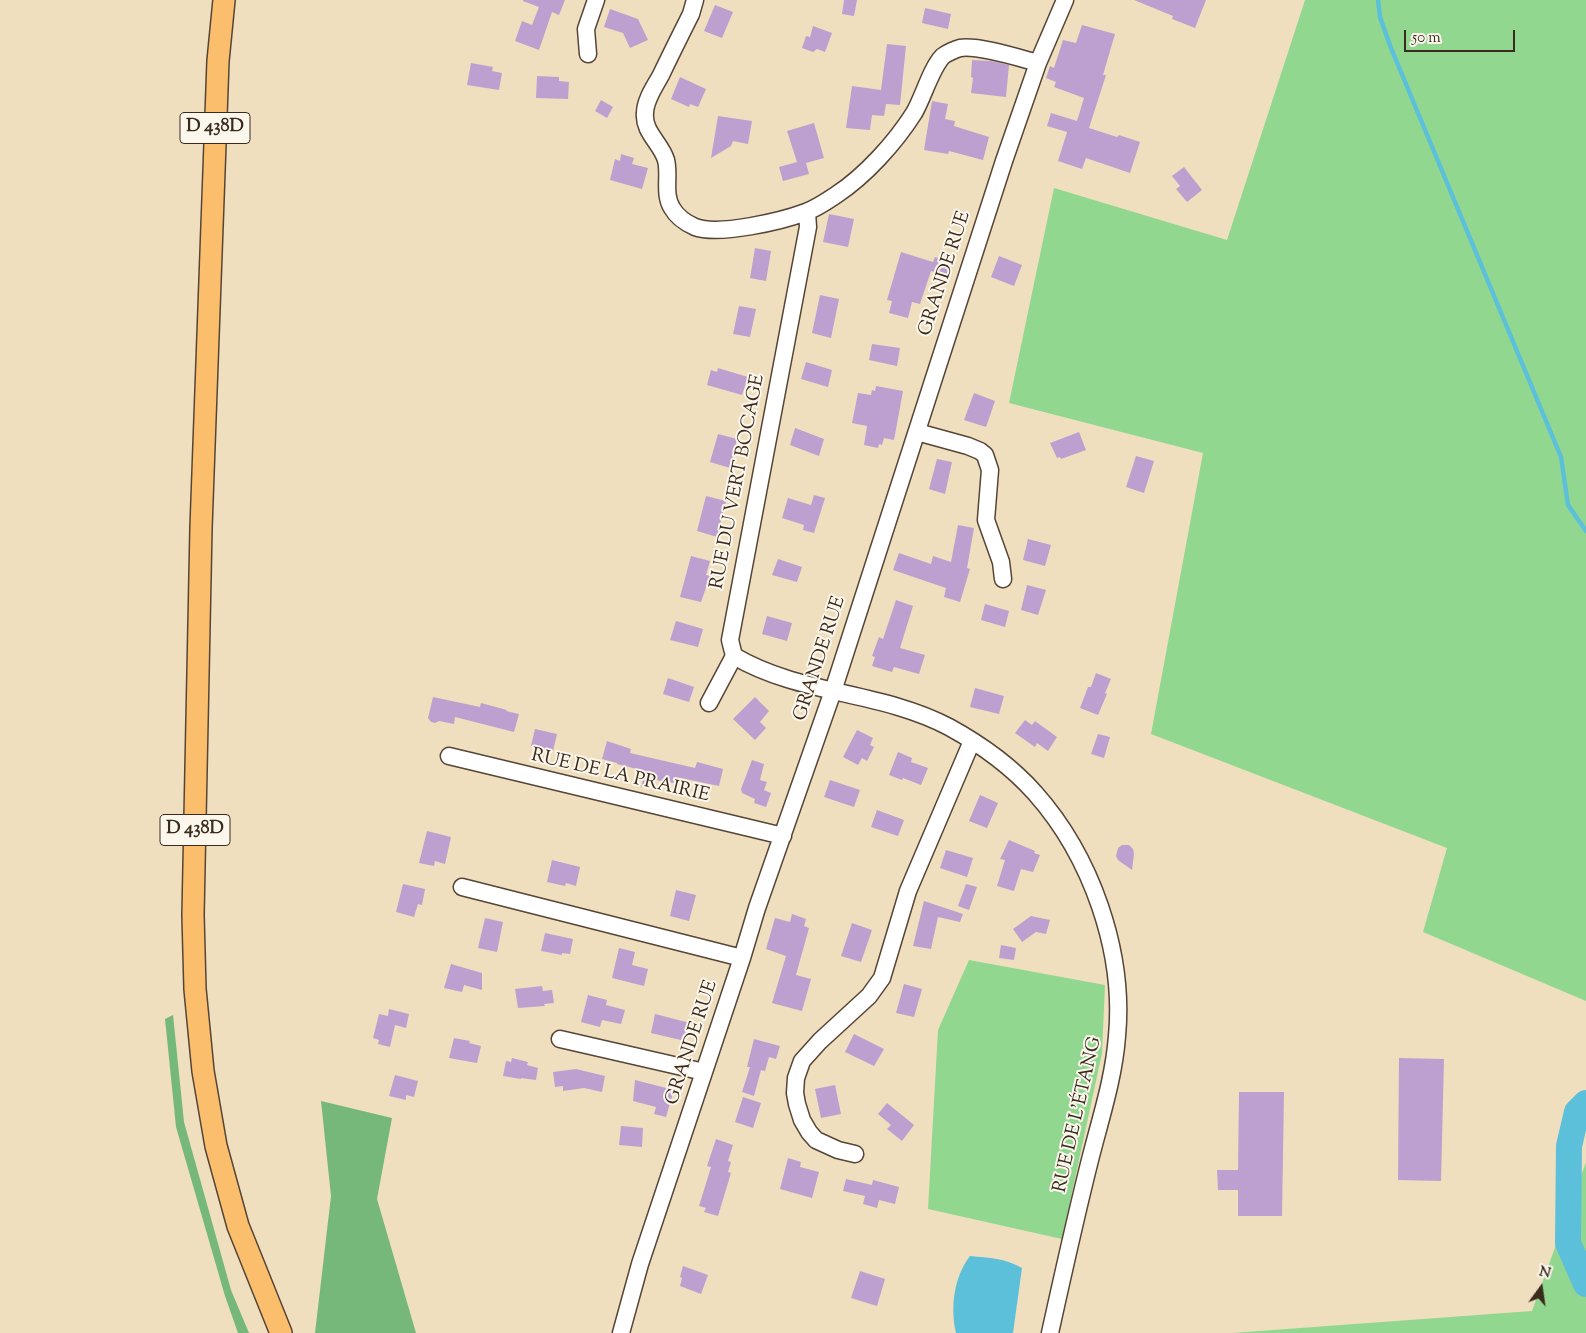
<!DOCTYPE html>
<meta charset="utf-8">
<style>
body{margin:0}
#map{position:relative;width:1586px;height:1333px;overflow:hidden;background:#efdfbe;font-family:"Sorts Mill Goudy",serif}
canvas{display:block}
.north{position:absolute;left:1516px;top:1263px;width:50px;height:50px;-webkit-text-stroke:4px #fbf7ec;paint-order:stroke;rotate:14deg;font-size:14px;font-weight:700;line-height:20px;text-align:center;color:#3b2a1e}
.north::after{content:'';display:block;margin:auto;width:18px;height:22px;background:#3b2a1e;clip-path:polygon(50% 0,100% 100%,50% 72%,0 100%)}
.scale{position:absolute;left:1404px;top:30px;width:111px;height:22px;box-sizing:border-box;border:2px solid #3b2a1e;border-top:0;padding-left:6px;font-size:15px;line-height:18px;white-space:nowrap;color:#3b2a1e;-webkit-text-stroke:4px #fbf7ec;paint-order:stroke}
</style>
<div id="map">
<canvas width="1586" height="1333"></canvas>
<div class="north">N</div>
<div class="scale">50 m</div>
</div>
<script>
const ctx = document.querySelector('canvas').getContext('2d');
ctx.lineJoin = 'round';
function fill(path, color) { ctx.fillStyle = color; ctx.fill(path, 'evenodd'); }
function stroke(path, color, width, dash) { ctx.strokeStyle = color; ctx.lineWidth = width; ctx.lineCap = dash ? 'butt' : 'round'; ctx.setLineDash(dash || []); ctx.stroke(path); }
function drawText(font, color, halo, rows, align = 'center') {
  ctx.font = font + ' "Sorts Mill Goudy",serif'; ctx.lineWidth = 4; ctx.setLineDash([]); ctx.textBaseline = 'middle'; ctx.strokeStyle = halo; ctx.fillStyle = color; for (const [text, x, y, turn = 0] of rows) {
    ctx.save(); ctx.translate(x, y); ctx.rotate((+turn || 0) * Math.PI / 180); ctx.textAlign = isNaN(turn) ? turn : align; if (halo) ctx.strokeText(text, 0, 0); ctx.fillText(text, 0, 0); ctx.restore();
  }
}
const green = new Path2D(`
 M1305,0H1586V1001L1423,932L1447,848L1151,734L1203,453L1009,403L1054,188L1227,240Z
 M969,960L1105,985L1102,1053L1062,1239L928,1209L938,1030Z
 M1586,1162V1333H1232L1532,1311Z`);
const forest = new Path2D(`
 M173,1015L184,1122L231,1290L249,1333H238L225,1296L176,1127L165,1019Z
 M321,1101L392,1118L377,1199L416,1333H315L331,1196Z`);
const water = new Path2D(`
 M970,1256C989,1258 1005,1258 1022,1268L1013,1333H956C950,1307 954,1277 970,1256Z`);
const stream = new Path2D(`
 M1378,0L1380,17L1391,48L1561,457L1568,505L1586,531`);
const river = new Path2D(`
 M1586,1103L1577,1112L1569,1146L1568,1243L1586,1284`);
const building = new Path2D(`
 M523,0H565L559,15L552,12L539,50L515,41L522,21L532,25L539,7L523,1Z
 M844,0H857L854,16L842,14Z
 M1134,0H1206L1195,28L1172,19L1173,16Z
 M715,5L733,12L722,38L704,31Z
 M925,8L951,14L948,29L922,23Z
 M610,9L638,19L648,40L630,48L623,33L604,27Z
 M1082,25L1115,34L1103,75H1106L1089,128L1117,137L1119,135L1140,142L1130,173L1086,158L1082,169L1058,161L1067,132L1047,126L1051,113L1077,121L1084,98L1054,87L1056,82L1046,78L1050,66L1054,68L1063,40L1076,43Z
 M813,26L832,33L825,52L817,49L813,52L802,48L806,36L810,37Z
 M887,44L906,46L900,105L886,104L884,116L872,115L870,130L846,128L852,86L881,90Z
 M972,60L991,61L1009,65L1006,97L971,93L973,78L971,77Z
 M471,63L493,67L492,71L502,73L499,90L467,85Z
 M537,76L559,77V81L569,82L568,99L536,98Z
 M680,77L706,89L698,107L690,104L689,107L671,99Z
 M601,100L613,107L607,118L595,111Z
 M932,101L948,104L945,119L955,121L954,126L989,137L983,160L949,151L948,154L924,150Z
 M718,116L752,121L748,144L733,141L731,146L711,158Z
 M814,123L824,158L806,163L809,174L783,181L779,167L797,162L787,131Z
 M621,154L634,158L632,164L648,168L642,189L610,180L615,159L620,161Z
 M1184,167L1202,190L1187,202L1176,189L1180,186L1172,176Z
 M829,214L854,219L848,247L823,242Z
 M755,248L771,251L766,281L750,278Z
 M901,252L933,262L935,257L953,263L949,277L931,271L920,304L912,302L908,318L889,313L892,301L887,300Z
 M999,256L1022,265L1014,286L991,277Z
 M820,295L839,299L831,338L812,333Z
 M739,306L756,309L750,337L733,334Z
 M872,344L900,348L897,366L869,360Z
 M806,362L832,370L828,387L801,379Z
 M718,368L748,377L742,395L707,385L711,370L717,372Z
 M876,386L903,391L894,440L884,438L882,445L879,444L878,448L864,445L867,426L852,423L858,393L871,395L872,390L875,391Z
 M974,393L995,401L986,427L964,420Z
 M795,428L824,439L819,456L790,445Z
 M1079,432L1086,450L1061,459L1060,457L1057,458L1050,443Z
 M718,434L737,439L730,468L710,462Z
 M1136,456L1154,461L1144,493L1126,487Z
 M937,459L952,462L945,494L929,489Z
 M814,495L825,498L814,533L803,530L804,525L782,518L788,498L811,505Z
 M706,496L726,501L717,537L697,531Z
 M958,525L974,528L967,568L970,569L960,602L944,597L946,588L893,570L899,553L931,564L933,556L951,562Z
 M1028,539L1051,545L1045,566L1023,560Z
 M691,556L710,561L706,575L710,576L701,602L680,597Z
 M778,559L802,567L797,582L772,575Z
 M1027,585L1046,590L1038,615L1021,610Z
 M896,600L913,606L900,648L925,655L919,674L894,667L892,672L872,666L875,657L872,656L879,637L883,639Z
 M985,604L1009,611L1005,627L981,620Z
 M767,616L792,623L787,641L762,634Z
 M676,621L703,629L698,647L670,640Z
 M1096,673L1111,679L1105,693L1107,694L1098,715L1080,708L1088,687H1091Z
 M668,678L694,687L689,702L663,694Z
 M975,688L1004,696L999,714L970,707Z
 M433,697L480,707L481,703L507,710L506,711L519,714L514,732L455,717L454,724L439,721L435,723L431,722L428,718Z
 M755,697L769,711L760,722L766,728L755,740L733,719Z
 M1025,720L1032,725L1035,721L1057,737L1048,751L1037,743L1035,747L1015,733Z
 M535,729L557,734L553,751L547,749L540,754L539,748L531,746Z
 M857,730L873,738L870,745L874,747L867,761L862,758L858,765L843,757Z
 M1098,734L1110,737L1104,758L1091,754Z
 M607,741L631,749L630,753L695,768L697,762L723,769L719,786L676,777L674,783L656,780L641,788L645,771L617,764V763L602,759Z
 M898,752L912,758L911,762L928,768L921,785L903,778L902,780L889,775Z
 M752,760L764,764L760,780L767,782L764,790L771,793L766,807L754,803L755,799L742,793L741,789Z
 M830,780L860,790L854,807L824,797Z
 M980,795L998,803L987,828L969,821Z
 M877,810L904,820L898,836L871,827Z
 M427,831L451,837L445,864L435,861L434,866L419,863Z
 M1009,840L1035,851L1034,853L1040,855L1033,872L1021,869L1014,891L997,886L1005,860L1000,859Z
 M1122,845H1129L1133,849L1134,854L1132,870L1118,860L1116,856L1118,848Z
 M946,850L973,858L967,877L940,868Z
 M552,860L580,867L576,886L566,883L565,886L547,882Z
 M403,884L425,889L422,905L418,904L414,917L396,912Z
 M966,884L977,887L969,910L958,906Z
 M676,890L696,895L689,921L670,916Z
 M924,901L963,914L960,922L938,917L931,949L913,946Z
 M792,914L806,919L804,926L809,928L796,975L811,979L802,1011L772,1003L786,956L766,949L775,918L790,922Z
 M1031,916L1050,920L1046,934L1036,932L1022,942L1013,929Z
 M485,918L503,922L497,952L478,948Z
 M852,923L872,930L861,962L841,956Z
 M545,933L573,939L570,954L562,953V955L541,951Z
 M1001,945L1016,948L1014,960L999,958Z
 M619,948L635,952L632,965L648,969L644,986L612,978Z
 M451,964L482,973V990L464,985L462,992L444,988Z
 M904,984L922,989L914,1017L896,1013Z
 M542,986L543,991L552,990L554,1003L544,1004L545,1006L518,1008L515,989Z
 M588,995L607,1000L606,1005L625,1010L621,1024L602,1020L600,1027L581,1022Z
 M389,1009L409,1014L406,1028L395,1025L390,1047L378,1044L379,1040L373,1038L379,1014L388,1016Z
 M655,1014L690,1023L685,1041L651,1033Z
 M854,1034L884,1049L874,1066L845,1052Z
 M454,1038L470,1041L469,1043L481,1046L477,1063L449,1058Z
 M754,1039L780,1046L776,1059L769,1057L765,1071L761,1070L754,1096L742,1092L750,1067H747Z
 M512,1058L528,1062L527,1065L538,1068L536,1080L521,1078V1079L503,1076L506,1061L511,1062Z
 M1399,1058L1444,1059L1441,1181L1398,1180Z
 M576,1069L605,1076L602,1092L584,1088L563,1091V1086L555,1087L553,1072Z
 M395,1075L418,1081L414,1097L406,1095V1100L389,1096Z
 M635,1080L674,1090L666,1117L654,1114L656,1107L633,1101Z
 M835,1085L841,1114L821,1118L815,1089Z
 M1239,1092H1284L1282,1216H1238V1190H1218L1217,1170H1238Z
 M743,1097L761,1103L753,1128L735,1122Z
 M887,1103L914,1125L902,1141L887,1129L891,1125L878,1114Z
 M621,1126L643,1128L642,1147L619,1145Z
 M716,1139L733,1145L728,1161L731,1162L728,1172L731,1173L718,1216L704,1212L706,1208L699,1206L711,1167L707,1166Z
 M788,1158L801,1162L800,1167L819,1172L812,1198L780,1189Z
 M846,1179L872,1185L873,1180L899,1187L895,1204L879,1200L877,1208L863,1204L865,1196L843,1191Z
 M683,1266L708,1275L701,1294L680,1286L682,1278L680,1277Z
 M860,1271L885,1279L877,1306L851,1298Z`);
const minor = new Path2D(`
 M695,0L691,14C681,34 671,54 661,75C655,86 645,100 645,113C643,132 661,143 666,160C670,175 663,194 672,208C677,217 686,223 695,227C719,236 782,221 806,212C817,208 827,201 836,195C865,176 895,143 914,113C923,98 931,68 943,56C947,53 956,49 960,48C979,45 1019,58 1038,63
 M588,54L586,29L596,0
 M807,212L808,227L730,640L734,656C800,695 881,691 949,727C980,744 1011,766 1035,793C1091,856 1125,951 1117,1036C1114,1077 1101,1117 1091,1156C1076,1215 1063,1274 1050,1333
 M917,432L968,446L980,451L985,455L990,470L986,520L1001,562L1003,579
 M709,703L734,656
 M449,756L783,836
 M462,887L742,958
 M560,1039L704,1072
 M855,1154L838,1150L816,1140L809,1132L802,1120L797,1104L795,1093L796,1078L802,1061L820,1041L869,996L882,978L908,891L972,741
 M621,1333L640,1264L742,958L757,908L833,691L1004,161L1038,63L1065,0`);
const major = new Path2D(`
 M224,0L218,61L201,528L193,915L195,989L203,1071L216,1146L238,1226L281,1333`);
const shields = [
 [215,128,70],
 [195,830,70]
];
const shieldNames = [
 ["D 438D",215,128],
 ["D 438D",195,830]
];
const streetNames = [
 ["GRANDE RUE",946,274,-72],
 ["RUE DU VERT BOCAGE",739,482,-79],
 ["GRANDE RUE",821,659,-72],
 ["RUE DE LA PRAIRIE",620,777,13],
 ["GRANDE RUE",693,1043,-72],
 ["RUE DE L'ÉTANG",1079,1115,-77]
];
fill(green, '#92d790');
fill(forest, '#75b87a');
fill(water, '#5cc0da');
stroke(stream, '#5cc0da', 4.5);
stroke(river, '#5cc0da', 26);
fill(building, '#bda0cf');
stroke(minor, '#564536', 19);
stroke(major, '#564536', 24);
stroke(minor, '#fff', 16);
stroke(major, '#fabe6d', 21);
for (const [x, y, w] of shields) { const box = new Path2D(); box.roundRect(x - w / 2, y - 15.5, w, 31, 4); ctx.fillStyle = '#fbf7ec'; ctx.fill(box); stroke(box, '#3b2a1e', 1); }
drawText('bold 18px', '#3b2a1e', null, shieldNames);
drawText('19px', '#3b2a1e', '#fbf7ec', streetNames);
</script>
